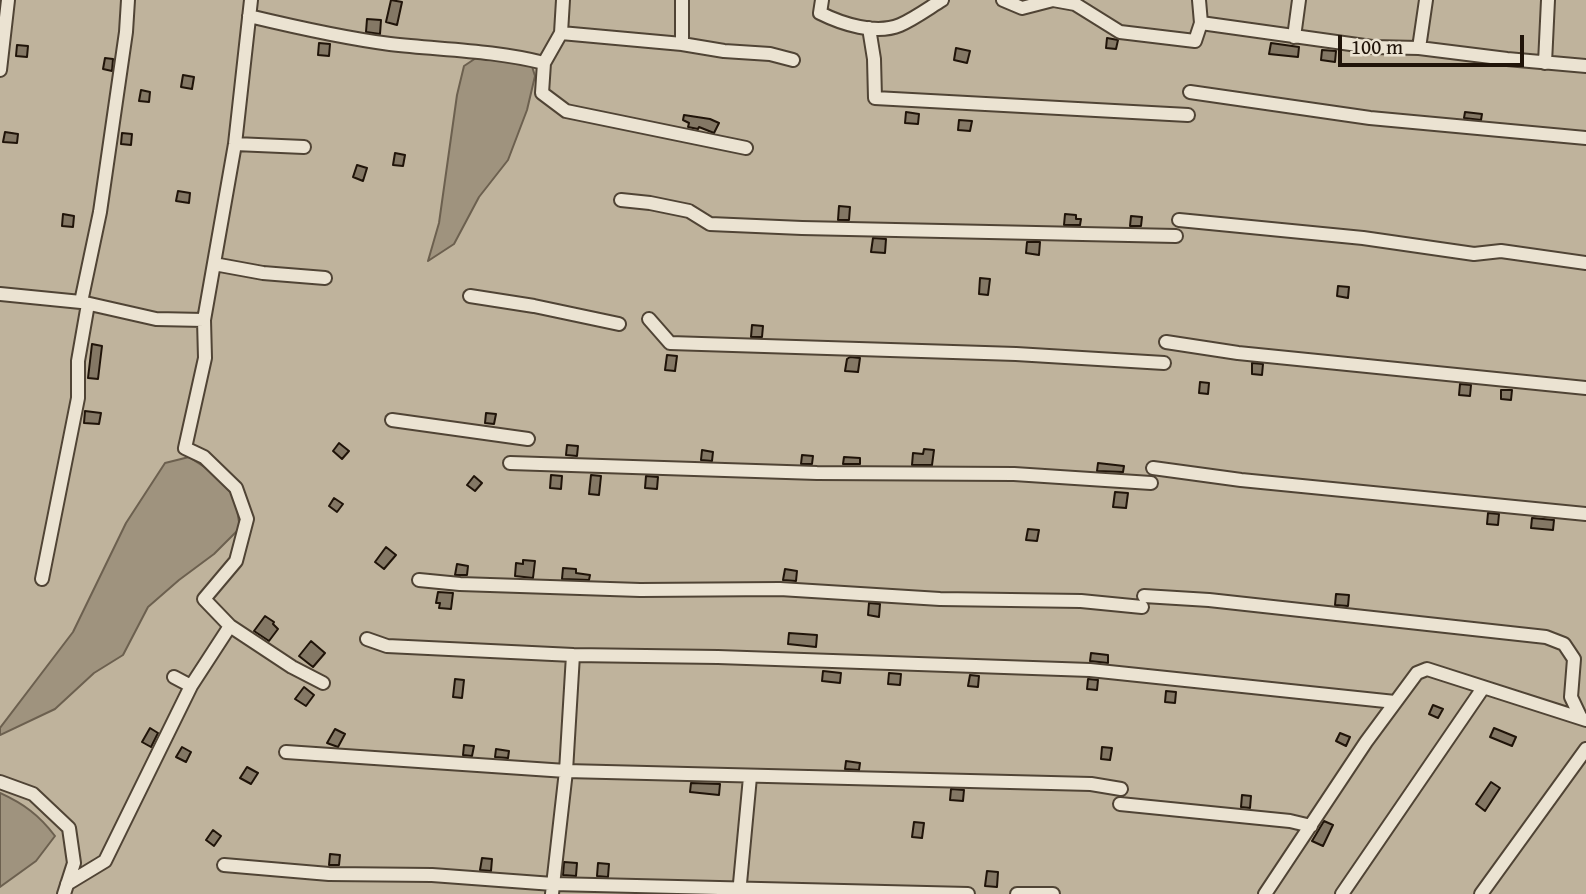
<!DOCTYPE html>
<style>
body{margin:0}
#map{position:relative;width:1586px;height:894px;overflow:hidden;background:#e0d4ba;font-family:"Gentium Book Plus",serif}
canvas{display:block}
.scale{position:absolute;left:1338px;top:35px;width:186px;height:32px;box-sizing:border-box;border:4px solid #201409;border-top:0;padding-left:9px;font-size:21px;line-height:24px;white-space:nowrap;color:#201409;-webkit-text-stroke:5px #ebe3d2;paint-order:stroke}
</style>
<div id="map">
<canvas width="1586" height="894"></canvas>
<div class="scale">100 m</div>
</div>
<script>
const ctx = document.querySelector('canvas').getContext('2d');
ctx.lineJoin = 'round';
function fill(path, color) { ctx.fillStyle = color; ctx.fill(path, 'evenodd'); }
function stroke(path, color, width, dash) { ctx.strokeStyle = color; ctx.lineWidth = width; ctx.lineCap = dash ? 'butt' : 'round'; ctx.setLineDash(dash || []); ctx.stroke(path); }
const green = new Path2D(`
 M0,0H1586V894H0Z`);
const water = new Path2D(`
 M476,58L508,61L530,60L535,76L527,110L508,160L479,197L454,244L428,261L439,223L457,95L464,66Z
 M189,457L212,472L235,497L240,528L214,554L179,580L148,607L123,655L94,673L55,709L0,735V728L73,632L126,523L165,463Z
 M0,793C24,804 39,815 55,836L36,861L0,887Z`);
const building = new Path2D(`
 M391,0L402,2L397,25L386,22Z
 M367,19L381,20L380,34L366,32Z
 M1107,38L1118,40L1116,49L1106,48Z
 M319,43L330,44L329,56L318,55Z
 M1271,43L1299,47L1298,57L1269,54Z
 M17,45L28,46L27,57L16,56Z
 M956,48L970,51L967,63L954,60Z
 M1322,50L1336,51L1335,62L1321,60Z
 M105,58L113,59L112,71L103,69Z
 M183,75L194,77L192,89L181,87Z
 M141,90L150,92L149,102L139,101Z
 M906,112L919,114L918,124L905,123Z
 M1465,112L1482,114L1481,120L1464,118Z
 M684,115L710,119L719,123L714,133L699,127L698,129L688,127L689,123L683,120Z
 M959,120L972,121L970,131L958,130Z
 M5,132L18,134L17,143L3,142Z
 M122,133L132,134L131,145L121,144Z
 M395,153L405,155L403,166L393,165Z
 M357,165L367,168L363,181L353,177Z
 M178,191L190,193L189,203L176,201Z
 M839,206L850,207L849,220H838Z
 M63,214L74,216L73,227L62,226Z
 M1065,214L1076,215V219H1081L1080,225H1064Z
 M1131,216L1142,217L1141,226H1130Z
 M873,238L886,239L885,253L871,252Z
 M1027,242H1040L1039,255L1026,253Z
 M980,278L990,279L988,295L979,294Z
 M1338,286L1349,287L1348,298L1337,296Z
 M752,325L763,326L762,337H751Z
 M92,344L102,346L98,379L88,378Z
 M667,355L677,356L675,371L665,370Z
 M850,357L860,358L858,372L845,371L847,359Z
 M1252,363L1263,364L1262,375L1252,374Z
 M1200,382L1209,383L1208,394L1199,393Z
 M1460,384L1471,385L1470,396L1459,395Z
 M1501,390H1512L1511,400L1501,399Z
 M85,411L101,413L99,424L84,423Z
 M486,413L496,414L494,424L485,423Z
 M339,443L349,451L342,459L333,451Z
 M567,445L578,446L577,456L566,455Z
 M924,449L934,450L932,465H912L913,453L923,454Z
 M702,450L713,452L712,461L701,460Z
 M802,455L813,456L812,464H801Z
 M844,457L860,458V464H843Z
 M1098,463L1124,466L1123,472L1097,471Z
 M551,475L562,476L561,489L550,488Z
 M591,475L601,476L599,495L589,494Z
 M474,476L482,483L475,491L467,485Z
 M646,476L658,477L657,489L645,488Z
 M1115,492L1128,493L1126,508L1113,507Z
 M334,498L343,504L337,512L329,506Z
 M1488,513L1499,514L1498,525L1487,524Z
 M1532,518L1554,520L1553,530L1531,528Z
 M1028,529L1039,530L1037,541L1026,540Z
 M386,547L396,555L384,569L375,562Z
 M523,560L535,561L533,578L515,576L516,563L523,564Z
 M457,564L468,566L467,575H455Z
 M563,568L576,569V573L590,575L589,580L562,579Z
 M785,569L797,571L796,581L783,580Z
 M438,592L453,593L451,609L439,608L440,603H436Z
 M1336,594L1349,595L1348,606L1335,605Z
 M869,603L880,604L879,617L868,615Z
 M265,616L274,622L273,624L278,629L269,641L254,631Z
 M789,633L817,635L816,647L788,644Z
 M311,641L325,653L313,667L299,656Z
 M1091,653L1108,655V663L1090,661Z
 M823,671L841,673L840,683L822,681Z
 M889,673L901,674L900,685L888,684Z
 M970,675L979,676L978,687L968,686Z
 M455,679L464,680L462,698L453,697Z
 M1088,679L1098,680L1097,690L1087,689Z
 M304,687L314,695L306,706L295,699Z
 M1166,691L1176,692L1175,703L1165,702Z
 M1433,705L1443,709L1438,718L1429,714Z
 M150,728L158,733L151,747L142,742Z
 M1494,728L1516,737L1512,746L1490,737Z
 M335,729L345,734L338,747L327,743Z
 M1340,733L1350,737L1346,746L1336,741Z
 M464,745L474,746L472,756L463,755Z
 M182,747L191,752L186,762L176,757Z
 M1102,747L1112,748L1110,760L1101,759Z
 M496,749L509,751L508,758L495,757Z
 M846,761L860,763L859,770L845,769Z
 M247,767L258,773L251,784L240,778Z
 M1491,782L1500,788L1485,811L1476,804Z
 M691,783L720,784L719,795L690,792Z
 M951,789L964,790L963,801L950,800Z
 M1242,795L1251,796L1250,808L1241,807Z
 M1324,821L1333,825L1323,846L1312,841Z
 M914,822L924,823L922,838L912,837Z
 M213,830L221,836L214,846L206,840Z
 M330,854L340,855L339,865H329Z
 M482,858L492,859L491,871L480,870Z
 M564,862L577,863L576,876L563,875Z
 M598,863L609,864L608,877L597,876Z
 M987,871L998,872L997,887L985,886Z`);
const minor = new Path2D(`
 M251,0L235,144L204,320L205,358L185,448L204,457L236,488L247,519L236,561L204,599L230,626L292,667L323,683
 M563,0L561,33L544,63L542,93L566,111L746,148
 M822,0L820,13C842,24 876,35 900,25C914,19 929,8 942,0
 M1003,0L1022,8L1053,0L1075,4L1120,32L1195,41L1201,23L1199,0
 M249,16C295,27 343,38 390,44C442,50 493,50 544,63
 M1201,23L1372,47L1419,48L1507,59L1586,66
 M869,28L874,59L875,98L1188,115
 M561,33L682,44L724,51L770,54L793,60
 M1294,37L1299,0
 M682,44V0
 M1419,48L1426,0
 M1545,63L1548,0
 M0,70L8,0
 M1190,92L1370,118L1586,138
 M235,144L304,147
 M621,200L650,203L689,211L710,224L802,228L1176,236
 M1179,220L1363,238L1474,254L1501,251L1586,263
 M214,264L263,273L325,278
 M0,294L81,302L156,319L204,320
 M470,296L534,306L619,324
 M81,302L100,212L126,32L128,0
 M649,319L670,343L1016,354L1164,363
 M1166,342L1238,353L1586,388
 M392,420L528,439
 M510,463L817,473L1014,474L1151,483
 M1153,468L1241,480L1586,514
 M42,579L78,398V361L88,304
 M419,580L460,584L640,590L780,589L940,599L1081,601L1142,607
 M1144,596L1209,600L1546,637L1564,644L1574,659L1571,697L1580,716
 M367,639L387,646L573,655L718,657L1090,670L1395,702
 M174,677L191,686
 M286,752L566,771L1091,784L1121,789
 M0,782L33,794L69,828L74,863L64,894
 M1120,804L1290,821L1311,826
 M224,865L329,874L432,875L553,884L968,894
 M67,884L105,861L191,686L230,626
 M552,894L566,771L573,655
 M739,894L750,777
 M1017,894H1053
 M1265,894L1366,742L1417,673L1427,669L1586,720
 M1342,894L1483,688
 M1481,894L1586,749`);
fill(green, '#bfb39c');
fill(water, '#9f937e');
stroke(water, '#6c604f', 2);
fill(building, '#847865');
stroke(building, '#201409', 2);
stroke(minor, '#504435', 16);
stroke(minor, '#ebe3d2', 12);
</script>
